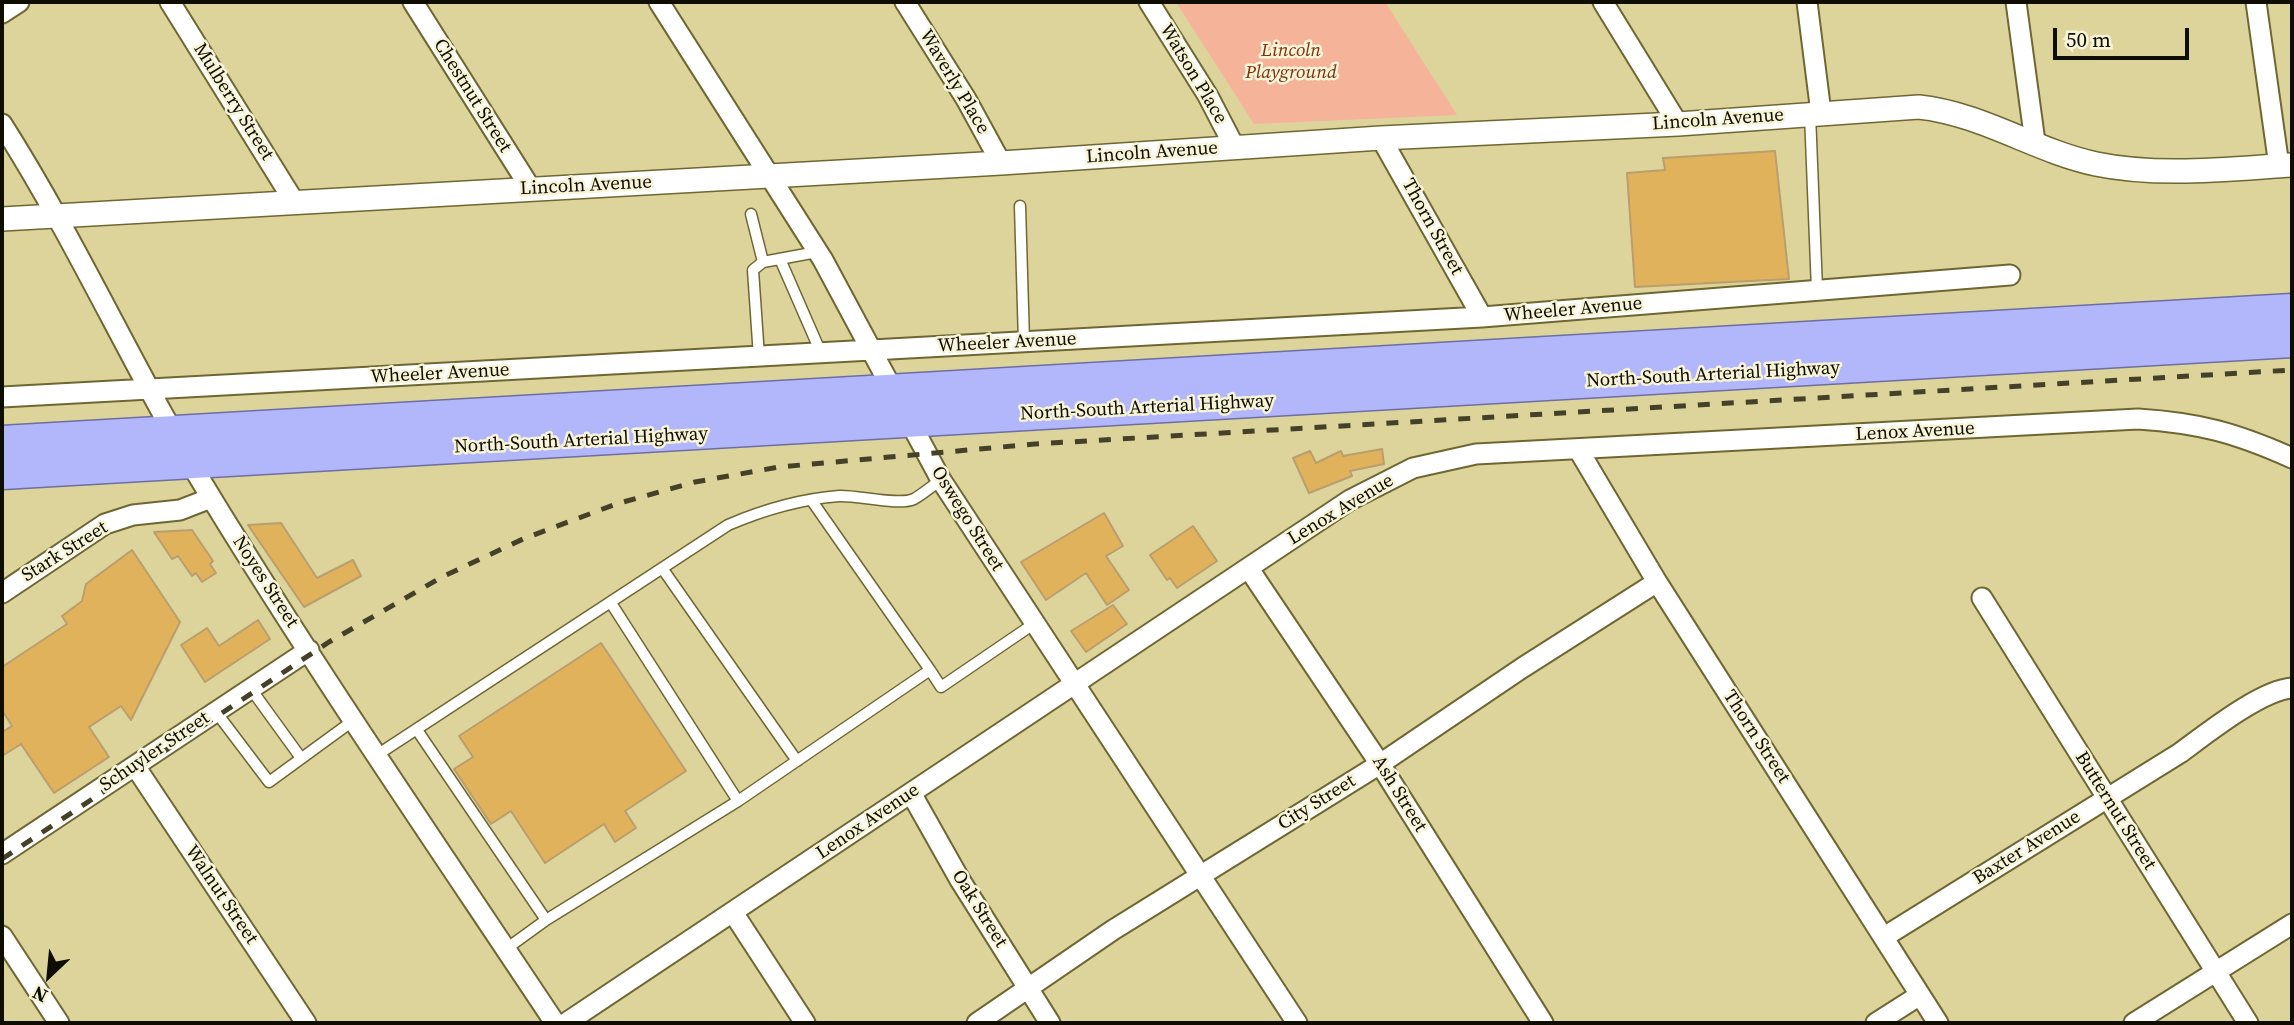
<!DOCTYPE html>
<style>
body{margin:0}
#map{position:relative;width:2294px;height:1025px;overflow:hidden;background:#dcd49b;font-family:"Source Serif 4",serif}
canvas{display:block}
.frame{position:absolute;inset:0;border:4px solid #0f0c00;pointer-events:none}
.north{position:absolute;left:14px;top:941px;width:70px;height:70px;-webkit-text-stroke:5px #f7f4d8;paint-order:stroke;rotate:206deg;font-size:19px;font-weight:700;line-height:28px;text-align:center;color:#0f0c00}
.north::after{content:'';display:block;margin:auto;width:24px;height:32px;background:#0f0c00;clip-path:polygon(50% 0,100% 100%,50% 72%,0 100%)}
.scale{position:absolute;left:2053px;top:28px;width:136px;height:32px;box-sizing:border-box;border:4px solid #0f0c00;border-top:0;padding-left:9px;font-size:21px;line-height:24px;white-space:nowrap;color:#0f0c00;-webkit-text-stroke:5px #f7f4d8;paint-order:stroke}
</style>
<div id="map">
<canvas width="2294" height="1025"></canvas>
<div class="frame"></div>
<div class="north">N</div>
<div class="scale">50 m</div>
</div>
<script>
const ctx = document.querySelector('canvas').getContext('2d');
ctx.lineJoin = 'round';
function fill(path, color) { ctx.fillStyle = color; ctx.fill(path, 'evenodd'); }
function stroke(path, color, width, dash) { ctx.strokeStyle = color; ctx.lineWidth = width; ctx.lineCap = dash ? 'butt' : 'round'; ctx.setLineDash(dash || []); ctx.stroke(path); }
function drawText(font, color, halo, rows, align = 'center') {
  ctx.font = font + ' "Source Serif 4",serif'; ctx.lineWidth = 5; ctx.setLineDash([]); ctx.textBaseline = 'middle'; ctx.strokeStyle = halo; ctx.fillStyle = color; for (const [text, x, y, turn = 0] of rows) {
    ctx.save(); ctx.translate(x, y); ctx.rotate((+turn || 0) * Math.PI / 180); ctx.textAlign = isNaN(turn) ? turn : align; if (halo) ctx.strokeText(text, 0, 0); ctx.fillText(text, 0, 0); ctx.restore();
  }
}
const green = new Path2D(`
 M1176,2H1385L1457,115L1254,124Z`);
const building = new Path2D(`
 M1775,151L1789,279L1635,287L1627,173L1665,170L1663,158Z
 M1382,449L1384,464L1350,471L1352,476L1309,493L1293,458L1310,451L1316,463L1341,451L1343,456Z
 M1104,513L1123,546L1106,556L1129,590L1107,605L1086,573L1046,600L1021,562Z
 M281,523L317,578L353,560L361,576L304,607L248,525Z
 M1193,526L1217,561L1177,588L1170,578L1167,580L1150,555Z
 M192,530L213,561L210,564L216,573L202,582L196,573L192,576L178,556L172,559L154,532Z
 M132,550L180,622L131,720L121,706L89,727L109,757L54,793L21,744L2,756V732L12,726L2,710V667L67,624L62,616L82,601L86,584Z
 M1113,605L1127,624L1086,652L1071,631Z
 M258,620L270,639L205,682L181,645L207,628L219,646Z
 M601,643L686,771L625,811L636,828L615,842L604,824L545,863L511,811L491,824L454,769L473,757L459,736Z`);
const service = new Path2D(`
 M1810,114L1817,290
 M1020,206L1024,342
 M751,214L763,262
 M780,259L821,353
 M759,357L753,270L763,262L817,252
 M812,501L930,670
 M662,568L797,761
 M251,689L301,758
 M216,712L269,782L354,720
 M417,730L546,920L506,949
 M377,755L728,525C763,510 801,499 839,496C857,495 899,506 914,499C923,494 932,486 941,480
 M738,801L930,670L941,687L1035,623
 M546,920L738,801L611,603`);
const minor = new Path2D(`
 M170,2L295,203
 M413,2L531,189
 M659,2L823,260L941,480L1297,1023
 M905,2L966,99L1001,163
 M1149,2L1208,96L1235,148
 M1603,2L1678,124
 M1807,2L1821,113
 M2016,2L2035,142
 M2256,2L2279,166
 M2,13L19,2
 M2,124C79,245 137,377 212,499C321,677 440,850 555,1023
 M1381,138L1482,317
 M2,397L1482,317L2010,275
 M1578,449L1657,582L1938,1023
 M1249,569L1380,764L1543,1023
 M2,593L105,524L133,515L180,510L211,498
 M1982,598L2248,1023
 M135,766L306,1023
 M911,793L960,880L1050,1023
 M2,854L309,650
 M734,914L805,1023
 M2,936L59,1023
 M1884,937L2180,753C2206,734 2261,690 2292,688
 M566,1023L1350,500L1413,468L1476,454L2138,419C2200,423 2236,433 2292,458
 M977,1023L1113,930L1380,764L1522,668L1657,582
 M1876,1023L1920,995
 M2134,1023L2292,924`);
const tertiary = new Path2D(`
 M2,219L1001,163L1381,138L1678,124L1919,107C1983,114 2035,151 2096,164C2159,177 2228,169 2292,165`);
const trunk = new Path2D(`
 M2,442L2292,310
 M2,473L2292,341`);
const rail = new Path2D(`
 M2,859L329,642L442,577L523,539L616,504L695,482L779,467L1035,444L2292,370`);
const parkNames = [
 ["Lincoln",1291,51],
 ["Playground",1291,73]
];
const streetNames = [
 ["Watson Place",1193,74,59],
 ["Waverly Place",954,82,59],
 ["Chestnut Street",472,96,58],
 ["Mulberry Street",233,102,58],
 ["Lincoln Avenue",1718,120,-4],
 ["Lincoln Avenue",1152,153,-4],
 ["Lincoln Avenue",586,186,-3],
 ["Thorn Street",1432,227,61],
 ["Wheeler Avenue",1573,310,-5],
 ["Wheeler Avenue",1007,343,-3],
 ["Wheeler Avenue",440,374,-3],
 ["North-South Arterial Highway",1713,375,-3],
 ["North-South Arterial Highway",1147,408,-3],
 ["Lenox Avenue",1915,432,-3],
 ["North-South Arterial Highway",581,441,-3],
 ["Lenox Avenue",1341,510,-31],
 ["Oswego Street",967,519,58],
 ["Stark Street",65,552,-32],
 ["Noyes Street",265,582,57],
 ["Thorn Street",1756,737,57],
 ["Schuyler Street",155,752,-34],
 ["Ash Street",1399,794,58],
 ["City Street",1317,803,-32],
 ["Butternut Street",2115,811,58],
 ["Lenox Avenue",868,822,-34],
 ["Baxter Avenue",2027,848,-32],
 ["Walnut Street",221,895,56],
 ["Oak Street",979,909,58]
];
fill(green, '#f5b39a');
fill(building, '#e1b25c');
stroke(building, '#ba9e6d', 2);
stroke(service, '#6f6732', 13);
stroke(minor, '#6f6732', 23);
stroke(tertiary, '#6f6732', 26);
stroke(trunk, '#6d6fa1', 35);
stroke(service, '#fff', 10);
stroke(minor, '#fff', 19);
stroke(tertiary, '#fff', 23);
stroke(trunk, '#b2b6fa', 32);
stroke(rail, '#454129', 5, [12, 12]);
drawText('italic 19px', '#7f300d', '#f7f4d8', parkNames);
drawText('19px', '#0f0c00', '#f7f4d8', streetNames);
</script>
